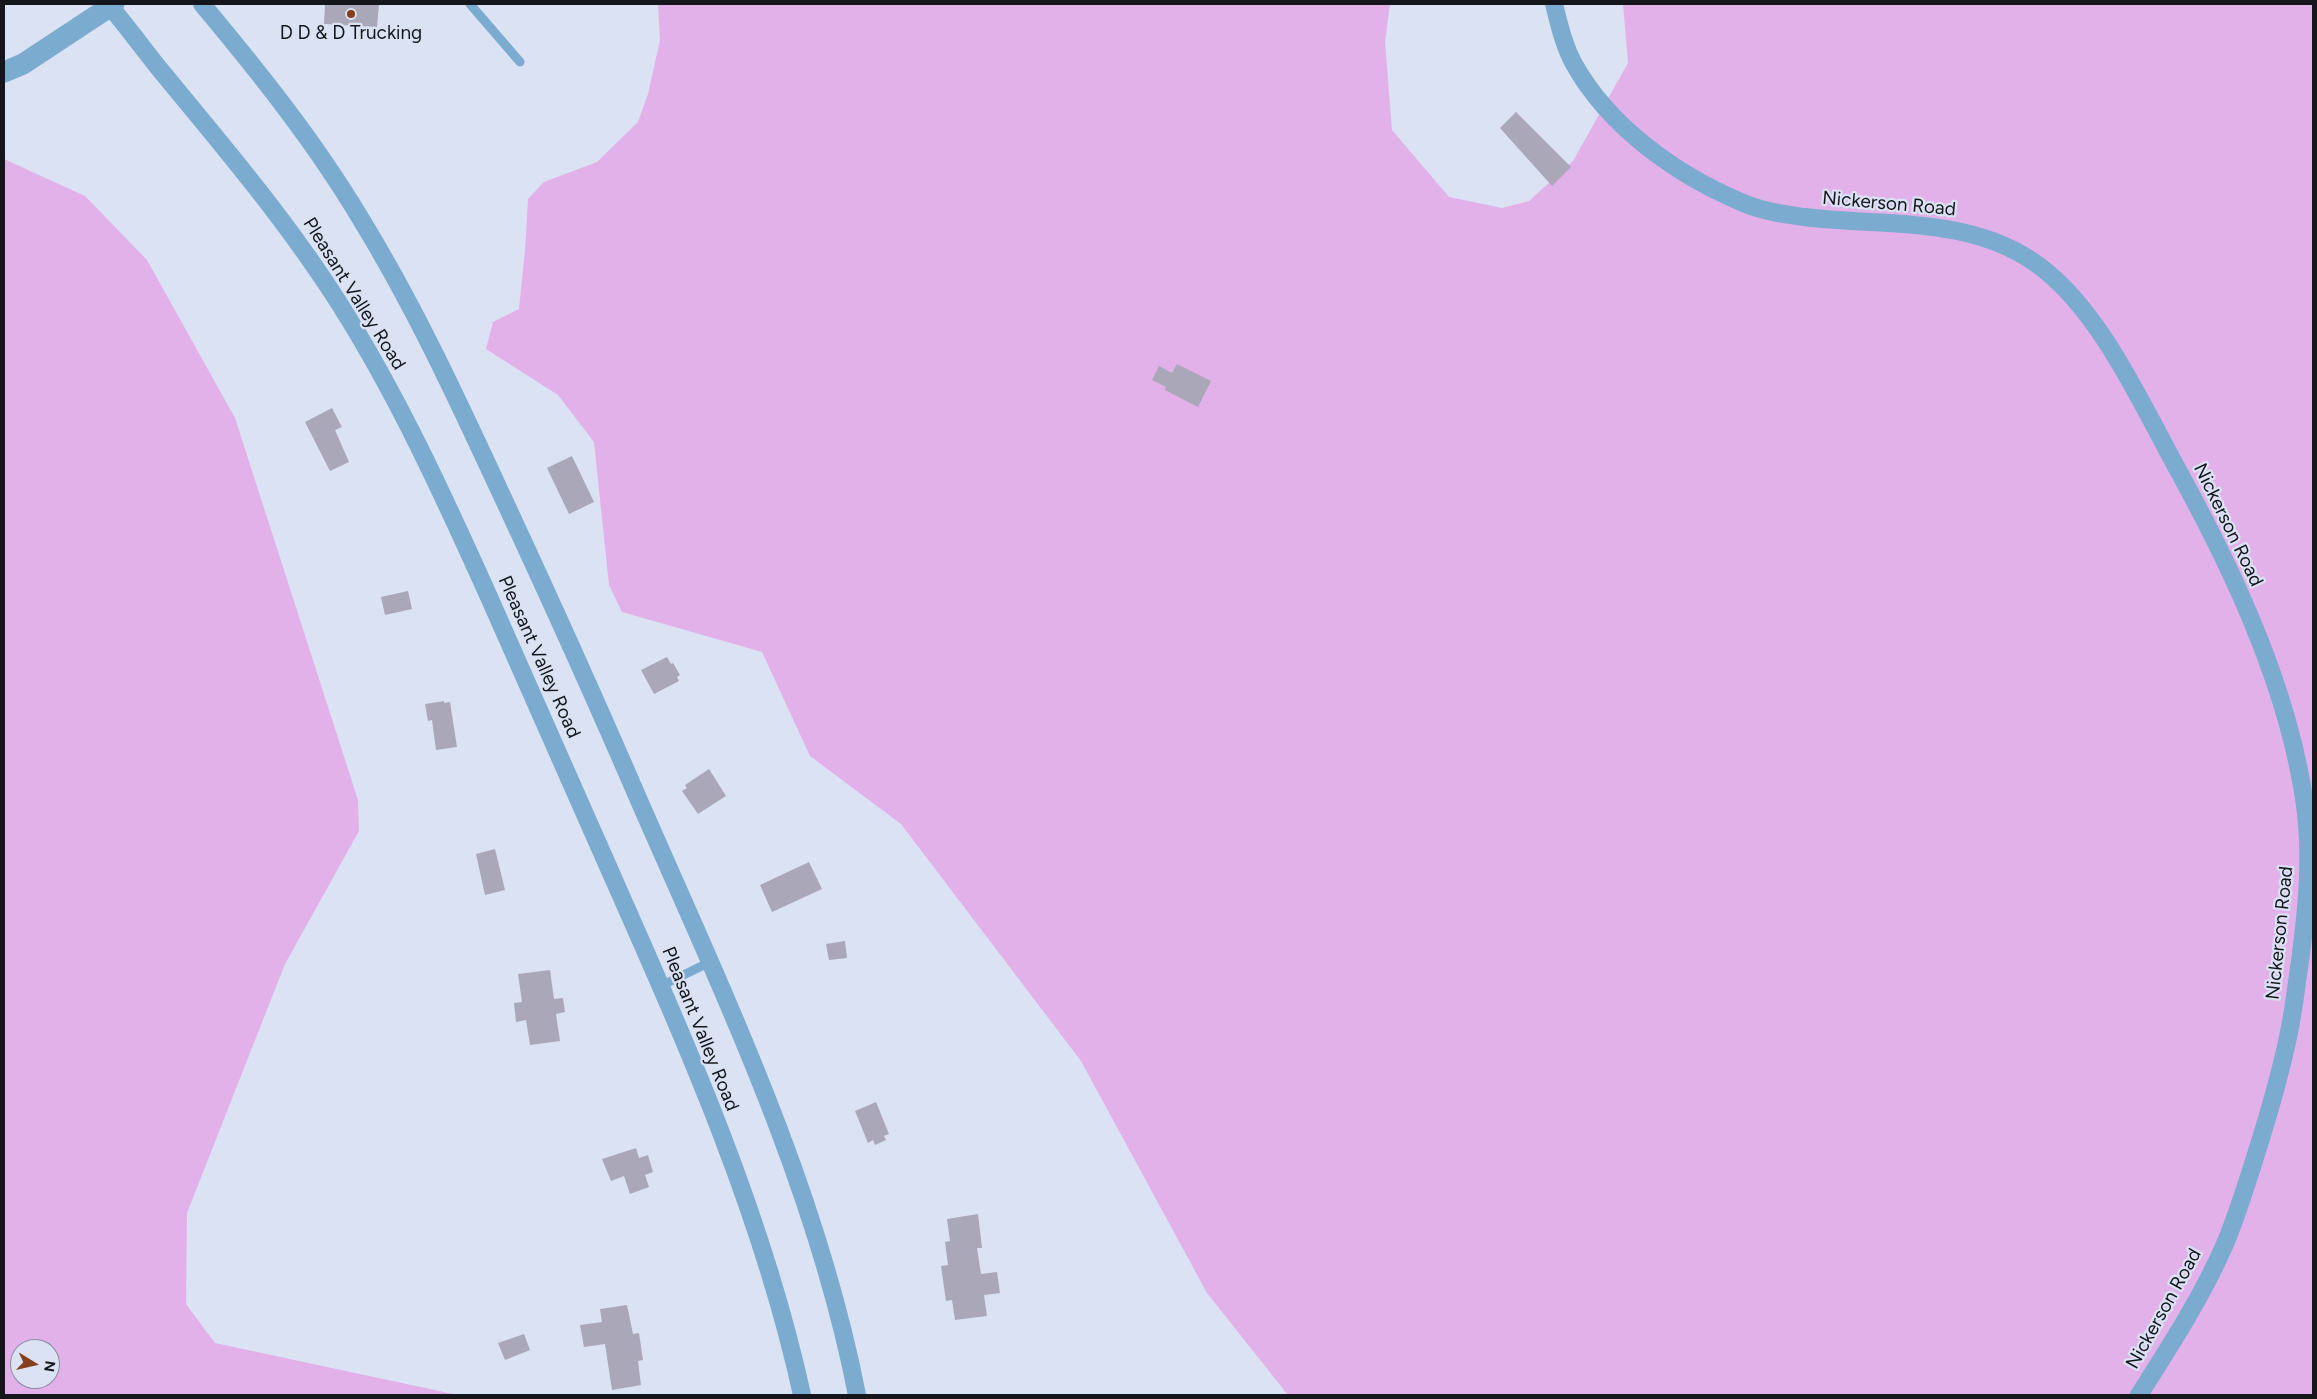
<!DOCTYPE html>
<style>
body{margin:0}
#map{position:relative;width:2317px;height:1399px;overflow:hidden;background:#dae2f3;font-family:Figtree,sans-serif}
canvas{display:block}
.frame{position:absolute;inset:0;border:5px solid #14161c;pointer-events:none}
.north{position:absolute;left:10px;top:1339px;width:50px;height:50px;box-sizing:border-box;background:#dae2f3;border:1px solid #8b909d;border-radius:50%;rotate:99deg;font-size:14px;font-weight:700;line-height:20px;text-align:center;color:#14161c}
.north::after{content:'';display:block;margin:auto;width:18px;height:22px;background:#853f1c;clip-path:polygon(50% 0,100% 100%,50% 72%,0 100%)}
</style>
<div id="map">
<canvas width="2317" height="1399"></canvas>
<div class="frame"></div>
<div class="north">N</div>
</div>
<script>
const ctx = document.querySelector('canvas').getContext('2d');
ctx.lineJoin = 'round';
function fill(path, color) { ctx.fillStyle = color; ctx.fill(path, 'evenodd'); }
function stroke(path, color, width, dash) { ctx.strokeStyle = color; ctx.lineWidth = width; ctx.lineCap = dash ? 'butt' : 'round'; ctx.setLineDash(dash || []); ctx.stroke(path); }
function drawText(font, color, halo, rows, align = 'center') {
  ctx.font = font + ' Figtree,sans-serif'; ctx.lineWidth = 4.5; ctx.setLineDash([]); ctx.textBaseline = 'middle'; ctx.strokeStyle = halo; ctx.fillStyle = color; for (const [text, x, y, turn = 0] of rows) {
    ctx.save(); ctx.translate(x, y); ctx.rotate((+turn || 0) * Math.PI / 180); ctx.textAlign = isNaN(turn) ? turn : align; if (halo) ctx.strokeText(text, 0, 0); ctx.fillText(text, 0, 0); ctx.restore();
  }
}
const green = new Path2D(`
 M658,4H1390L1385,42L1392,130L1449,197L1502,208L1529,201L1573,161L1628,63L1623,4H2313V1395H1288L1207,1293L1081,1061L901,824L810,756L762,652L622,612L609,585L594,442L558,395L486,349L493,322L519,309L525,250L528,199L544,182L597,162L638,122L648,94L660,40Z
 M4,159L85,196L147,260L235,418L358,800L359,831L285,964L187,1213L186,1304L215,1343L458,1395H4ZM20,1349H50V1379H20Z`);
const building = new Path2D(`
 M325,4H379L377,27L324,24Z
 M1516,112L1571,167L1552,186L1500,128Z
 M1177,364L1211,381L1198,407L1165,390L1166,387L1152,380L1159,366L1172,373Z
 M332,408L342,427L335,430L349,462L330,471L305,422Z
 M572,456L594,502L569,514L547,468Z
 M408,591L412,609L385,615L381,597Z
 M667,657L671,664L673,663L680,675L677,677L679,681L654,694L641,670Z
 M444,701V703L450,702L457,747L436,750L432,720L428,721L425,704Z
 M709,769L726,796L698,814L682,791L687,788L685,785Z
 M495,849L505,890L485,895L476,854Z
 M809,862L822,889L772,912L760,885Z
 M845,941L847,958L829,960L826,944Z
 M550,970L554,999L563,998L565,1012L556,1014L560,1041L530,1045L526,1020L516,1022L514,1003L522,1002L518,974Z
 M876,1102L889,1134L884,1136L886,1140L875,1145L873,1140L868,1143L855,1111Z
 M636,1148L639,1158L648,1155L653,1172L645,1175L649,1187L630,1194L624,1176L611,1181L602,1159Z
 M978,1214L982,1248H977L981,1274L997,1272L1000,1293L984,1295L987,1316L955,1320L952,1300L946,1301L941,1266L948,1265L945,1242L950,1241L947,1219Z
 M627,1305L633,1334L639,1333L643,1360L638,1361L641,1385L612,1390L605,1344L584,1347L580,1325L602,1322L600,1309Z
 M524,1334L530,1350L505,1360L498,1343Z`);
const service = new Path2D(`
 M470,4L520,62
 M661,986L710,962`);
const minor = new Path2D(`
 M108,4C127,26 144,50 162,72C224,147 286,220 339,303C398,396 444,497 489,597C529,686 568,775 607,864C683,1036 762,1211 802,1395
 M202,4C258,71 314,141 359,216C415,307 459,403 504,500C551,601 597,703 641,805C725,997 817,1189 857,1395
 M1554,4C1559,24 1564,46 1574,64C1609,127 1677,175 1741,202C1761,211 1783,214 1804,217C1884,227 1974,215 2042,268C2102,314 2143,407 2179,472C2235,574 2289,690 2305,805C2312,858 2307,908 2300,961C2296,988 2293,1016 2287,1042C2279,1078 2269,1113 2258,1148C2248,1180 2238,1213 2225,1244C2202,1297 2170,1346 2139,1395`);
const tertiary = new Path2D(`
 M4,72L23,64L114,4`);
const markers = [
 [351,14,5,"#853f1c"]
];
const poiNames = [
 ["D D & D Trucking",351,33]
];
const streetNames = [
 ["Nickerson Road",1889,204,5],
 ["Pleasant Valley Road",354,294,58],
 ["Nickerson Road",2228,525,64],
 ["Pleasant Valley Road",539,657,66],
 ["Nickerson Road",2280,933,-84],
 ["Pleasant Valley Road",700,1029,68],
 ["Nickerson Road",2164,1309,-61]
];
fill(green, '#e2b1ea');
fill(building, '#aaa7b8');
stroke(service, '#7babce', 9);
stroke(minor, '#7babce', 18);
stroke(tertiary, '#7babce', 21);
for (const [x, y, r, color] of markers) { const dot = new Path2D(); dot.arc(x, y, r, 0, 2 * Math.PI); ctx.fillStyle = color; ctx.fill(dot); stroke(dot, '#dae2f3', 2); }
drawText('19px', '#14161c', '#dae2f3', poiNames);
drawText('19px', '#14161c', '#dae2f3', streetNames);
</script>
